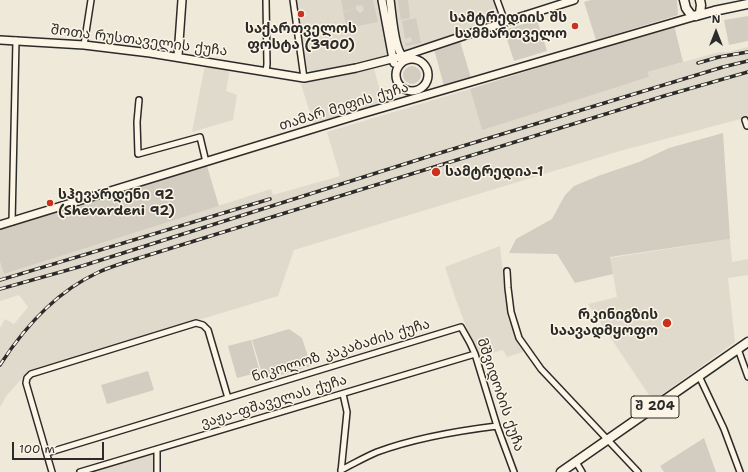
<!DOCTYPE html>
<meta charset="utf-8">
<style>
body{margin:0}
#map{position:relative;width:748px;height:472px;overflow:hidden;background:#efe9da;font-family:"Shantell Sans",sans-serif}
canvas{display:block}
.north{position:absolute;left:696px;top:12px;width:40px;height:40px;-webkit-text-stroke:3px #fcf5e5;paint-order:stroke;rotate:0deg;font-size:11px;font-weight:700;line-height:16px;text-align:center;color:#2b2b2b}
.north::after{content:'';display:block;margin:auto;width:14px;height:18px;background:#2b2b2b;clip-path:polygon(50% 0,100% 100%,50% 72%,0 100%)}
.scale{position:absolute;left:12px;top:442px;width:92px;height:18px;box-sizing:border-box;border:2px solid #2b2b2b;border-top:0;padding-left:5px;font-size:12px;line-height:14px;white-space:nowrap;color:#2b2b2b;-webkit-text-stroke:3px #fcf5e5;paint-order:stroke}
</style>
<div id="map">
<canvas width="748" height="472"></canvas>
<div class="north">N</div>
<div class="scale">100 m</div>
</div>
<script>
const ctx = document.querySelector('canvas').getContext('2d');
ctx.lineJoin = 'round';
function fill(path, color) { ctx.fillStyle = color; ctx.fill(path, 'evenodd'); }
function stroke(path, color, width, dash) { ctx.strokeStyle = color; ctx.lineWidth = width; ctx.lineCap = dash ? 'butt' : 'round'; ctx.setLineDash(dash || []); ctx.stroke(path); }
function drawText(font, color, halo, rows, align = 'center') {
  ctx.font = font + ' "Shantell Sans","Noto Sans Georgian",sans-serif'; ctx.lineWidth = 3; ctx.setLineDash([]); ctx.textBaseline = 'middle'; ctx.strokeStyle = halo; ctx.fillStyle = color; for (const [text, x, y, turn = 0] of rows) {
    ctx.save(); ctx.translate(x, y); ctx.rotate((+turn || 0) * Math.PI / 180); ctx.textAlign = isNaN(turn) ? turn : align; if (halo) ctx.strokeText(text, 0, 0); ctx.fillText(text, 0, 0); ctx.restore();
  }
}
const built = new Path2D(`
 M296,0H381L390,55L311,72L307,69Z
 M393,0H495L503,20L402,52Z
 M748,47V117L620,151L294,250L278,296L29,371L7,395L0,407V328L5,319L14,324L28,307L19,295L0,301V262L4,274L271,189L273,195L340,176L327,132L470,89L482,129L649,77L648,72L719,52H729Z
 M205,65L230,69L226,91L237,95L233,120L192,132Z
 M374,69L384,104L314,126L301,84Z
 M730,239L732,262L748,259V275L728,278L735,342L653,401L588,304L617,297L610,258Z
 M500,246L508,318L523,352L507,357L503,350L478,357L456,300L445,267Z
 M156,452L155,472H83Z`);
const green = new Path2D(`
 M341,0H373L378,22L347,28L343,12L356,9L358,12L360,13L363,11L364,8L362,5L356,6V9L343,11Z
 M398,0H408L410,18L401,20Z
 M591,0H677L678,15L596,40L584,2Z
 M748,16V41L729,45L724,20Z
 M416,18L421,43L406,46L405,43L412,42L411,37L405,39L402,21Z
 M537,20L547,51L514,61L504,30Z
 M674,25L683,62L648,72L649,77L482,130L470,89Z
 M460,41L471,78L444,86L434,49Z
 M403 75a9 9 0 1 1 18 0a9 9 0 1 1-18 0Z
 M723,133L730,239L610,257L613,274L575,283L557,254L509,253L516,239L552,219L565,195L574,186L598,176L639,162L669,148Z
 M207,166L219,206L4,274L0,262V229Z
 M289,329L302,338L311,366L264,380L252,340Z
 M251,340L260,372L237,378L228,346Z
 M148,371L154,390L107,404L101,385Z
 M704,438L716,472H664L660,466Z`);
const street = new Path2D(`
 M266,0L267,64L266,72
 M293,0L304,78
 M497,0L505,22
 M84,45L91,0
 M139,100L137,122L138,154L200,137L206,162
 M745,120L747,126L748,125
 M12,222L16,40
 M507,271L508,288L511,312L519,338L541,369L638,472
 M738,349L748,377
 M699,376L724,429L740,472
 M47,453L461,327L470,343L475,354L497,426L514,472
 M576,462L582,472
 M341,470C353,464 365,457 377,452C415,438 456,431 497,426
 M52,472L26,383L27,378L31,374L196,323L203,325L208,330L228,398
 M80,472L475,354
 M157,472V449
 M341,472L347,412L343,394`);
const secondary = new Path2D(`
 M382,0L393,59L394,63
 M390,0C392,12 394,50 403,56
 M0,40L84,45L150,53L304,78L356,68L403,56L505,22L574,0
 M178,56L182,0
 M396 75a16 16 0 1 1 32 0a16 16 0 1 1-32 0Z
 M0,225L361,114L696,16`);
const primary = new Path2D(`
 M684,0L686,8L691,15L696,16L714,11L748,4
 M696,16L700,13L701,5L700,0
 M561,472L748,342`);
const rail = new Path2D(`
 M698,63L719,57L748,52
 M0,280L270,199
 M0,289L82,266L430,156L723,67L748,61
 M0,365C24,328 56,292 97,273C105,269 114,266 123,263L664,96L748,72`);
const markers = [
 [301,14,4,"#c8321e"],
 [575,26,4,"#c8321e"],
 [436,172,5,"#c8321e"],
 [50,203,4,"#c8321e"],
 [667,323,5,"#c8321e"]
];
const shields = [
 [655,407,48]
];
const shieldNames = [
 ["შ 204",655,407]
];
const poiNames = [
 ["სამტრედიის შს",567,18],
 ["სამმართველო",567,34],
 ["საქართველოს",301,29,"center"],
 ["ფოსტა (3900)",301,45,"center"],
 ["სამტრედია-1",445,172,"left"],
 ["სჰევარდენი 92",58,195,"left"],
 ["(Shevardeni 92)",58,211,"left"],
 ["რკინიგზის",658,315],
 ["საავადმყოფო",658,331]
];
const streetNames = [
 ["შოთა რუსთაველის ქუჩა",139,41,7],
 ["თამარ მეფის ქუჩა",344,107,-17],
 ["ნიკოლოზ კაკაბაძის ქუჩა",341,351,-17],
 ["მშვიდობის ქუჩა",500,395,71],
 ["ვაჟა-ფშაველას ქუჩა",274,402,-17]
];
fill(built, '#e0dacc');
fill(green, '#d2cdc0');
stroke(street, '#2b2b2b', 8);
stroke(secondary, '#2b2b2b', 10);
stroke(primary, '#2b2b2b', 11);
stroke(street, '#fcf5e5', 5);
stroke(secondary, '#fcf5e5', 7);
stroke(primary, '#fcf5e5', 8);
stroke(rail, '#2b2b2b', 3.5);
stroke(rail, '#fcf5e5', 2, [6]);
for (const [x, y, r, color] of markers) { const dot = new Path2D(); dot.arc(x, y, r, 0, 2 * Math.PI); ctx.fillStyle = color; ctx.fill(dot); stroke(dot, '#fcf5e5', 1.5); }
for (const [x, y, w] of shields) { const box = new Path2D(); box.roundRect(x - w / 2, y - 11, w, 22, 3); ctx.fillStyle = '#fcf5e5'; ctx.fill(box); stroke(box, '#2b2b2b', 1); }
drawText('bold 13px', '#2b2b2b', null, shieldNames);
drawText('bold 14px', '#2b2b2b', '#fcf5e5', poiNames, 'right');
drawText('14px', '#2b2b2b', '#fcf5e5', streetNames);
</script>
